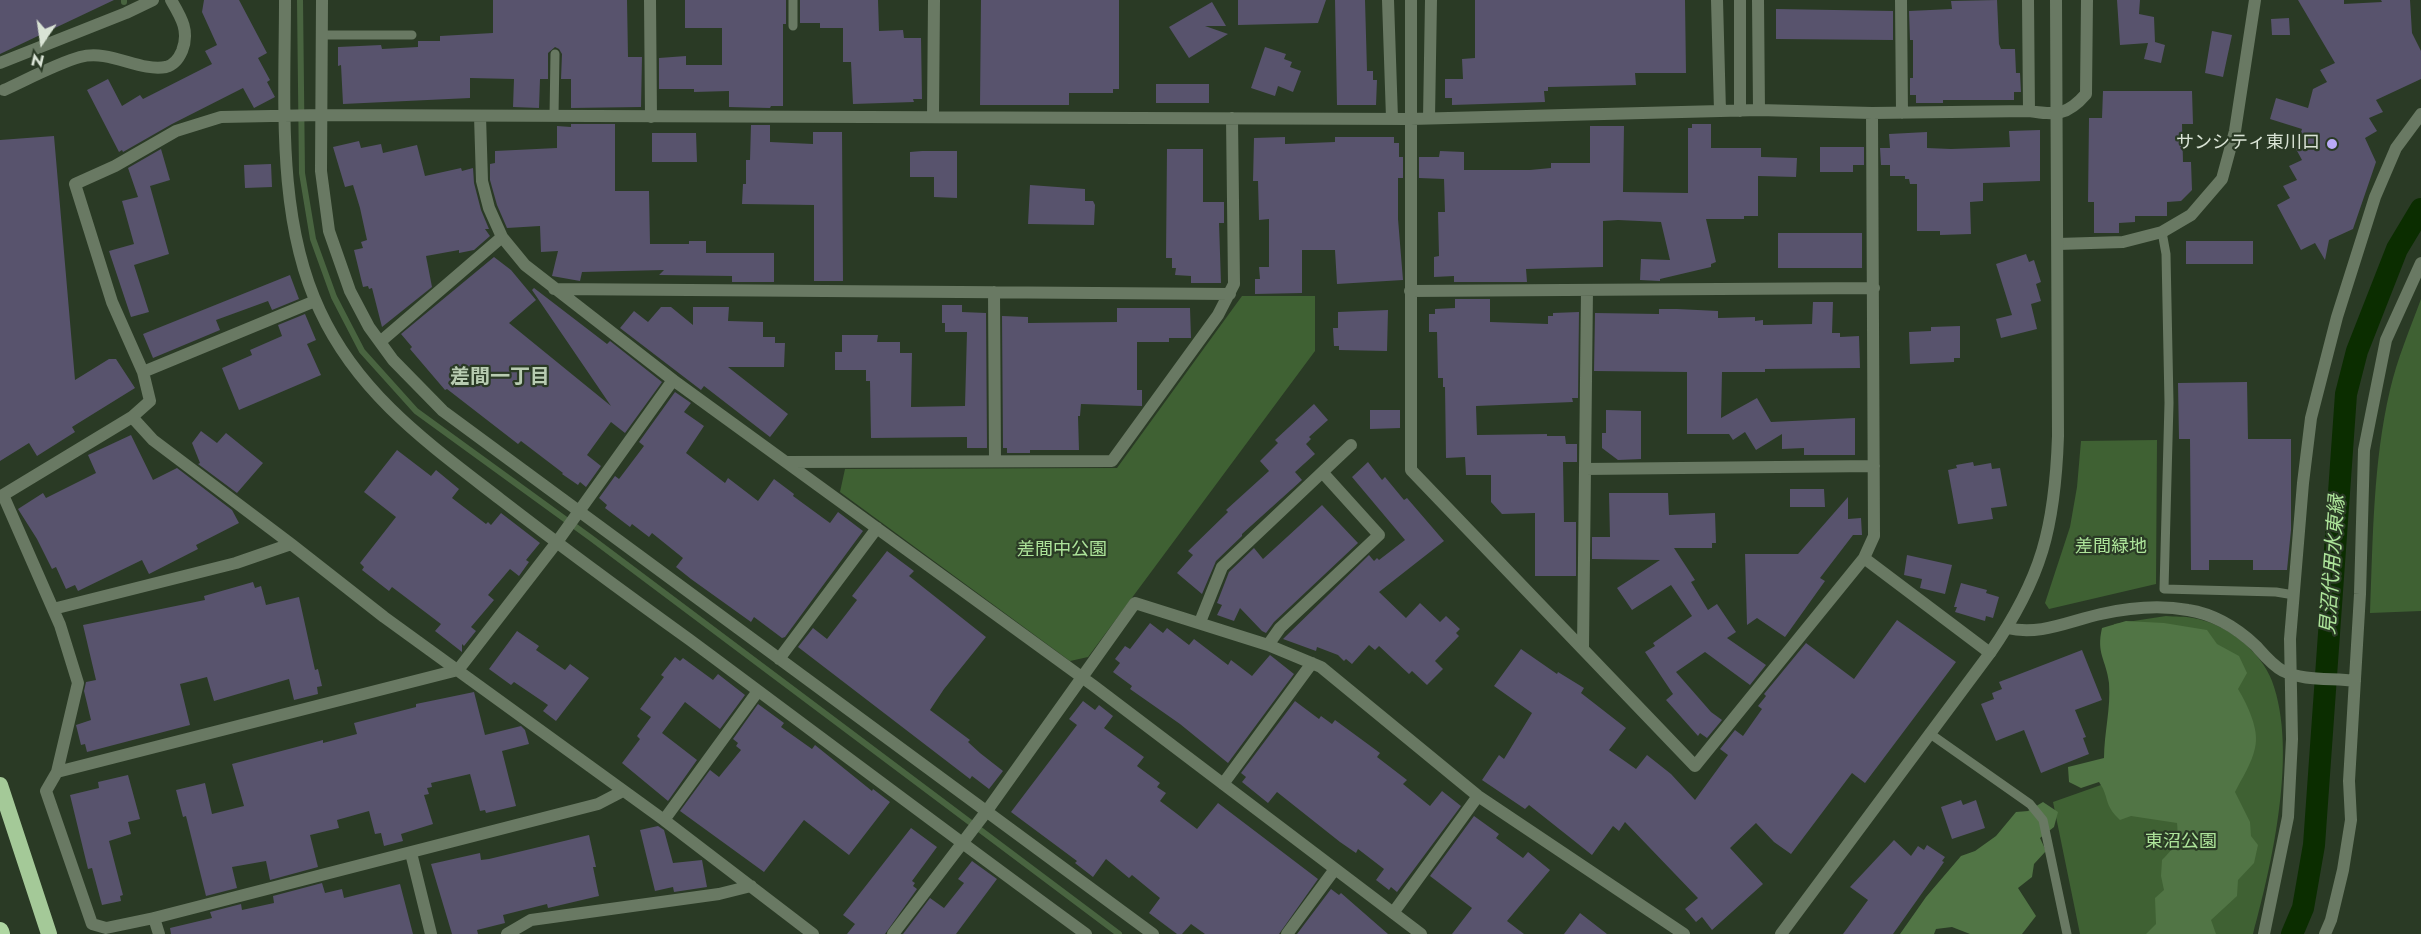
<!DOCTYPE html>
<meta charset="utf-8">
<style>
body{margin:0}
#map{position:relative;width:2421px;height:934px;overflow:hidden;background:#2a3a25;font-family:Jost,sans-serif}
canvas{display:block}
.north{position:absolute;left:12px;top:12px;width:60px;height:60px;-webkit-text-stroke:4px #2a3a25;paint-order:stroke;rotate:193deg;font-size:16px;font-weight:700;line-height:24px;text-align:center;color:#d9e3d5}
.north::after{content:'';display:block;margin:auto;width:21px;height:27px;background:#d9e3d5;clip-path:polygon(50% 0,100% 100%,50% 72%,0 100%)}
</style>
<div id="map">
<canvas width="2421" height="934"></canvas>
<div class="north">N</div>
</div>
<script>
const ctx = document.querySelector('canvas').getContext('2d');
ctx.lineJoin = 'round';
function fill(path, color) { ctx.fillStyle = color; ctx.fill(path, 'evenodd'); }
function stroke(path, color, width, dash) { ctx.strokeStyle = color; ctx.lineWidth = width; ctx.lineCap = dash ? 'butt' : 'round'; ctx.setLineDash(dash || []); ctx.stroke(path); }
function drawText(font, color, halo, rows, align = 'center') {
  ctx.font = font + ' Jost,"Noto Sans JP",sans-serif'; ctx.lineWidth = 4.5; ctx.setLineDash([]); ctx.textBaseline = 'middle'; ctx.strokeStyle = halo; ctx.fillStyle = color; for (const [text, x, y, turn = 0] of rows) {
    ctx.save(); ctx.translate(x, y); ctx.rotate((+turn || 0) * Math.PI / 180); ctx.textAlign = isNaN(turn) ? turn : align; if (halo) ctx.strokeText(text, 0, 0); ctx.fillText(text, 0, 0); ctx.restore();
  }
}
const green = new Path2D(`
 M1242,296H1315V351L1088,657L1070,661L840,492L845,469L1117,468Z
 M2421,299V611L2370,613C2373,539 2373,462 2390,390C2397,359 2410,329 2421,299Z
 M2157,440L2156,584L2049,609L2045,603L2070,527L2077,487L2081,441Z
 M2166,616C2175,617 2185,616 2193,618C2225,623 2261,651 2272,681C2298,751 2272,864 2253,934H2080L2053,802L2118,779L2114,624Z`);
const forest = new Path2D(`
 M2126,621L2164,623L2207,630L2217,644L2239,656L2247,673L2238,689C2247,704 2260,730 2255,748C2252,763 2242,778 2235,792L2250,822L2251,836L2258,845L2254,863L2238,880L2237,896L2211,920L2216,934H2146L2156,924L2155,898L2164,890L2161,876L2162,860C2175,847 2179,841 2177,823L2131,816L2120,820C2103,804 2110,798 2099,782L2081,788L2069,782L2068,767L2104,758C2104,733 2111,708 2109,683C2106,659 2096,654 2102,628Z
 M2043,802L2058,812L2054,827L2040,838L2046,851L2034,864L2032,877L2018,888L2036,916L2022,934H1970L1952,927L1936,929L1934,934H1900L1926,897L1961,856L1975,851L1996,836L2016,812L2028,811Z`);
const stream = new Path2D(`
 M124,0V2
 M300,0L302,173L313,239L334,297L362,351L416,411L591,538L1119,934`);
const canal = new Path2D(`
 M2292,934L2303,908L2314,845L2346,394L2357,351L2397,249L2421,209`);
const building = new Path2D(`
 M0,0H114L0,54Z
 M204,0H239L267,53L258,58L270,80L267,82L275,97L254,108L243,88L172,124L123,152L122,150L119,152L87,90L108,79L122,106L140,95L143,99L212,64L205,51L217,45L202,12Z
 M493,0H627L628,57H642L641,107L571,108V79H561L562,54L559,49L555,47L548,53V79H540L539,108L513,107L514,79L470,78V98L343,104L341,65L338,66V47L381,45L382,49L418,47V41H440V36L493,33Z
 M685,0H786V24H783V106H771L770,108L729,107V91L694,92V89H659V58L686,56V65H722V28H685Z
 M800,0H878L879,31L903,30L904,38H921L922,99H913L914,102L853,104L851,62H843V28H820V23H800Z
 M981,0H1119V89H1113V93H1069V105H980Z
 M1238,0H1326L1318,23L1238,25Z
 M1335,0H1365L1367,71H1373V80H1377L1376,105H1337Z
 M1475,0H1685L1686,73H1635L1636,85L1548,87V91H1544L1545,102L1452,105V98H1445V79H1463L1462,59L1475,58Z
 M1997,0L1999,44L2001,49H2015L2016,73H2020L2021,92H2014V100H1943V103H1916V95H1910V78H1913V40H1910L1909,11L1952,9L1951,1Z
 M2117,0H2140L2139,14L2154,17L2155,42L2165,45L2161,63L2144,59L2148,43L2120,45Z
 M2298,0H2344V4L2382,2L2381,0H2410L2412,33L2421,51V79L2376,100L2383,112L2369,118L2377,131L2365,138L2376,162L2353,229L2329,240L2325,260L2315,243L2301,250L2277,205L2290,198L2283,186L2297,180L2289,166L2302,160L2296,149L2302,129L2270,119L2276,98L2308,108L2313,89L2327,82L2320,70L2335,63Z
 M1212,2L1226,26H1205L1228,34L1189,58L1169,27Z
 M1776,9L1893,11V40L1776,39Z
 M2289,18L2290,35H2272L2271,19Z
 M2212,31L2232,35L2223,77L2205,73Z
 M1265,47L1286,54L1284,59L1292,62L1290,67L1301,71L1293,92L1278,86L1275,96L1251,88Z
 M1156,84H1209V103H1156Z
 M2103,91H2192L2193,124H2182L2183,162H2191L2192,190L2181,201L2167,202V216H2135V222L2119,223V233H2094V202H2088L2089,118H2102Z
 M571,124H615V191H649L650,244H689V241H706V253H774V282H732V276L659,275L664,270L582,272L580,281L552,276L558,251L541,252L540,226L507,228L497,205L490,180V164L495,163V151L557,148V126L571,127Z
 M1692,124H1711V148H1761V157L1797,158L1796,177L1758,176V216H1744V219H1706L1716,262L1711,264V267L1660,279V281L1640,280L1641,259L1670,260L1661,222L1618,220L1603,221V267L1526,269L1527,282H1454V276L1434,277V257L1439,256L1438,212H1445L1444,179L1419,178V157H1439L1440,151L1464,152V170H1530L1551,168V163H1590V126H1624L1623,192L1688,193V128H1692Z
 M751,125H770V142L813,144V132H842L843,281H814V205L742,204L743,184H746V160H750Z
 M2040,130V181L1983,183V201L1970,202L1971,234L1940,235V231H1917V184H1910L1909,179H1905V176H1890V165H1881L1880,148H1890L1889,134L1927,132V148L1951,149L2010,147L2009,131Z
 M652,133H696L697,162H652Z
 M54,136L75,380L109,359H116L135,388L72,427L75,432L37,456L29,443L0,461V140Z
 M1285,137V144L1335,142V137H1394V143H1399V157H1403V178H1398V219L1403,280L1337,284L1335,250H1302V293L1255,294V279H1260L1259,267H1269V219L1259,220L1258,181H1253L1254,138Z
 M359,141L361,148L381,144L383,153L417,145L425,176L461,168L462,171L473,168L474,183L481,210L489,229H485L490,236L474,250L459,253V250L426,256L432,287L382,327L372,288L369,289L368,286L363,287L354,250L363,248L361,242L367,240L360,208L353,185L345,187L333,147Z
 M1820,147H1864V165H1853V172H1820Z
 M161,149L170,180L150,186L169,254L134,265L149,312L131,317L109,251L134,244L122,201L138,197L128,168Z
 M1167,149H1203V202H1224V223H1219L1221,283H1191V276L1175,275L1176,268H1172V258H1166Z
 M922,151H957V198L934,197V177H910V152Z
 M271,164L272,187L245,188L244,165Z
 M1030,185L1085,189V201H1093L1095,205L1094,225L1028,224Z
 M1778,233H1862V268H1778Z
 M2186,241H2253V264H2186Z
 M2026,254L2029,262L2034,260L2041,282L2036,284L2041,301L2031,304L2037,329L2001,338L1996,319L2012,315L1996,264Z
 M494,257L511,270L536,300L509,323L611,406L532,290L534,288L607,344L610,341L662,382L625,433L611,422L587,455L601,466L586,487L580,482L578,485L562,474L563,473L521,441L518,444L447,389L445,390L410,349L412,347L401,334Z
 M290,275L299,299L272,310L268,301L216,320L220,330L153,358L143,334Z
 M1455,299H1490V322L1548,324V316H1553V313L1579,312L1578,398H1572L1573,402L1476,406L1477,435L1547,434V436H1565L1566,444H1577V462H1563L1564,522H1576V576H1535V513L1502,514L1491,502V475H1466L1465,457L1446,458L1445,387H1443V378H1438L1437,332H1429V314H1435V309L1455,308Z
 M1813,302H1833L1832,333H1840V337L1859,336L1860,368L1765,369V372H1722L1721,418L1757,398L1771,422L1855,418V455H1804V448L1782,449V434L1756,450L1745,432L1733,440L1729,434H1687V372L1594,371L1595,313L1659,314V309H1677L1718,311V318L1755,317V321L1763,320V325L1812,324Z
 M942,305H962V312L986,313L987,448H967V437L871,438L870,381H866V370H835V352H842V335H878L877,342H900V353H912L911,407L965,406L967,332H945V323H942Z
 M661,307H671L693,325V307H729L728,321L763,322V337H775V343H785L784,367H728L788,414L770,437L704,386L701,390L620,328L634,311L648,322Z
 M1117,308H1190L1191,338H1169V342H1137V390H1142V406L1081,404L1080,416H1078L1079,450H1030V453H1007V448H1003L1002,316L1028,317V323L1117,322Z
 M1388,310L1387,351L1339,350V346H1334L1333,328H1338V312Z
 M305,314L316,340L307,344L321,375L239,410L222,368L252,355L250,350L282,336L278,325Z
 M1960,326V358H1954V362L1910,364L1909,332L1931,331V327Z
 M2247,382L2248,439H2291V530L2287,570H2253V560H2209V570H2191L2190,439H2179L2178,383Z
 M675,392L691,403L684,412L704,426L686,453L725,483L728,478L758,501L774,479L794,494L793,496L830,523L838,512L863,531L785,637L782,638L754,617L751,622L691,579L676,567L683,558L652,533L649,537L632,524L630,527L605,508L607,505L599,498L615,476L619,479L644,446L639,442Z
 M1314,404L1328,420L1309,437L1311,439L1306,444L1315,454L1295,472L1302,480L1242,534V536L1216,561L1202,594L1177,573L1193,555L1188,551L1228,512L1226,510L1269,471L1260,461L1278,443L1275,440Z
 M1370,410H1400V428L1370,429Z
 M1606,410L1641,411V459L1618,460L1602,448V433H1606Z
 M201,431L217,443L226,433L263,463L237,493L198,464L200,463L192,443Z
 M131,435L153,480L177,468L232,510L239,523L196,545L198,549L149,574L142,560L78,591L75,585L66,589L56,567L52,569L37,539L18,509L43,493L46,498L96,473L88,455Z
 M397,450L431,476L436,470L459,489L452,498L486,524L488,522L491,525L501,513L540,543L526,560L529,562L519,576L510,569L488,595L494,600L471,627L476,631L464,646L462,644V652L435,631L441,624L392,587L389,591L362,570L364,567L360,563L396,517L364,492Z
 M1368,462L1382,480L1385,477L1404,500L1407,498L1444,541L1379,592L1406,618L1420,603L1440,622L1446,616L1460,629L1456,633L1459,636L1435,661L1443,669L1427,685L1412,671L1409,674L1379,646L1375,650L1369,645L1352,664L1346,659L1344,661L1338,655L1317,647L1316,651L1283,639L1369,555L1374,561L1377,558L1379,560L1405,540L1352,477Z
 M1973,462L1974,466L1991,463L1992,469L2000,468L2007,506L1991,508L1993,519L1958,524L1948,470L1957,468L1956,465Z
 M1790,489H1824L1825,507H1790Z
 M1609,493H1668L1669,515L1715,513L1716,543H1712V548H1674L1695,580L1691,582L1708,610L1717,604L1736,632L1727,638L1766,665L1750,685L1705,652L1676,672L1711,712L1722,720L1707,738L1700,733L1698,736L1666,700L1673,694L1645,652L1655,646L1653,643L1692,616L1671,585L1632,610L1617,588L1660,560L1592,559V537H1610Z
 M1848,497V519L1861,518L1862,535H1853L1820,578L1825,581L1785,637L1757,618L1747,625L1745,554H1798Z
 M1322,505L1358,543L1274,622L1266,633L1262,631L1240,608L1234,621L1217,615L1222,605L1217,603L1229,572L1254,548L1263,559Z
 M887,551L914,571L909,576L986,637L944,689L930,710L970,740L968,742L980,753L1003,771L989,789L972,776L970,779L798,647L813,628L827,639L857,600L852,596Z
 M1907,555L1952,565L1945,594L1920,588L1922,579L1904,575Z
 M253,582L255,588L261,586L266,605L299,597L315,670L318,669L322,686L317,687L318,694L294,700L289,679L214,701L207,677L180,684L190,725L87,752L85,744L81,745L76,725L91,720L84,691L86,682L96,680L83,625L205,600L204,596Z
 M1961,583L1987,590L1986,593L1999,597L1993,618L1986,616L1985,621L1955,612L1957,607H1954Z
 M1897,620L1956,662L1865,783L1852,773L1791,854L1774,842L1756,823L1730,848L1763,884L1712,930L1702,917L1696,922L1685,909L1698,898L1625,822L1619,831L1613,826L1592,855L1529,805L1525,809L1482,780L1499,755L1504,759L1532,713L1494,686L1521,649L1557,674L1558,672L1584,688L1581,693L1626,728L1609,750L1636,769L1647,755L1671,774L1695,800L1728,755L1720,749L1735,730L1743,736L1762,709L1758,706L1766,696L1764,694L1806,643L1854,679Z
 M1150,623L1163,633L1167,628L1189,645L1194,639L1228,665L1231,660L1252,676L1270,655L1294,674L1228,763L1180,724L1130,689L1132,686L1113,672L1120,663L1115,659L1125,646L1130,649Z
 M517,631L539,646L536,650L565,670L570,664L589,678L556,721L543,711L548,705L514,682L511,685L489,669Z
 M2082,650L2102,700L2075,710L2086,737L2083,738L2089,754L2041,773L2024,730L1996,741L1981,704L1994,699L1992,693L2002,689L1999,682Z
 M675,657L680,661L683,658L713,680L718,674L745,695L720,729L685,702L662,733L697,760L668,801L622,763L640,739L637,736L651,717L640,709L664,677L661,675Z
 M474,692L485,735L521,726L525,730L529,744L502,751L516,806L486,813L485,810L480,811L470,774L431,783L432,787L427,788L429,794L424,795L433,824L401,834L403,841L384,846L381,833L375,834L369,811L337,820L339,828L310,835L318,867L270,880L266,861L232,867L237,888L206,896L186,816L183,817L176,790L205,783L212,814L244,806L232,764L323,740V743L357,734L354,723L416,707V704Z
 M1083,701L1095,710L1099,705L1113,716L1104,728L1144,757L1137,766L1160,783L1157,787L1166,793L1160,801L1197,829L1218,803L1318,879L1279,934H1205L1191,924L1182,934H1177L1149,913L1160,898L1132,875L1129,878L1106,859L1093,877L1075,863L1077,861L1011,812L1077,725L1069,719Z
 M1295,701L1319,719L1321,716L1332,724L1335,720L1380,753L1377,757L1407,780L1403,784L1430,806L1442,791L1461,806L1397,892L1391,887L1389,890L1376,880L1384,869L1358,849L1356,853L1340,842L1277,792L1268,803L1242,782L1246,777L1241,773Z
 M758,704L784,723L781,727L812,749L815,745L872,791L873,789L890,802L849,855L804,820L764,872L680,811L710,770L719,777L741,750L736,746L738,743L733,739Z
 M128,775L140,819L128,822L131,834L109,841L123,895L120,896L121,901L102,905L92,868L88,869L70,795L99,788L98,782Z
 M1961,800L1963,805L1976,800L1985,828L1952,839L1941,807Z
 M1474,816L1499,834L1496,838L1523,858L1528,852L1550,870L1507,921L1524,934H1452L1472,908L1430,876Z
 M658,826L664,830L673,863L702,860L707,887L674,892L673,887L655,891L640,830Z
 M911,828L937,847L912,881L915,883L913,886L917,889L885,934H847L855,924L843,915Z
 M589,835L596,867H593L599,896L548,908L547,904L503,915L505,923L477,930L478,934H452L431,864L480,853L481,860L489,859Z
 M1894,840L1911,856L1918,846L1924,850L1927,845L1945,857L1942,861L1944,862L1893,934H1843L1868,900L1850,887Z
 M972,861L997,879L956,934H903L930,898L944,908L964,883L958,879Z
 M322,883L325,893L342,889L344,898L400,884L413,934H171L170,928L212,918L210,912L241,904L242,910L274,903L273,896Z
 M1331,889L1339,895L1341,893L1388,934H1297Z
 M1580,913L1607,934H1564Z`);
const service = new Path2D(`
 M793,0V26
 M322,35H412
 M554,116L555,54
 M2162,232L2166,254L2169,403L2164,589L2276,592L2294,595
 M1929,733L2030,804L2043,820L2067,934`);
const minor = new Path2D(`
 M285,0C285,100 276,219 320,311C359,395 429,444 500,499C562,547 626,594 690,640C822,738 953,837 1086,934
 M322,0L321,171L329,231L350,291L369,327L393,360L443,411L1153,934
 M650,0L651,117
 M1388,0L1392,118
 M1411,0V470L1695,766L1864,558L1874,536L1872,113
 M1717,0L1720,111
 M1740,0V111
 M1758,0L1759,110
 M1901,0L1902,113
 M2028,0L2029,111C2056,115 2067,116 2086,94L2087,0
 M0,63L126,13L153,0
 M4,90C26,80 58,63 80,57C110,49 139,72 166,67C174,65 179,58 182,51C190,31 181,17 171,0
 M480,116L482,181L489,208L502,237L525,265L673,380L1094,686L1421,934
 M933,117L934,0
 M1429,118L1431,0
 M2058,244L2123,242L2162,232L2191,215L2222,179L2235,131L2255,0
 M554,289L1230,294
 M1410,291L1874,288
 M994,292L995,461
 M380,342L502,237
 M143,372L315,301
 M132,417L153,440L291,544L384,617L664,820L813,934
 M787,462L1112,461L1218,315L1234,284L1232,118
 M1585,469L1874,466
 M1864,558L1990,653
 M53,609L236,563L291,544
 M1200,622L1222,567L1351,445
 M2007,628C2040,636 2069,621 2101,614C2128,608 2161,605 2188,610C2214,614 2237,628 2256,646C2264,655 2272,665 2283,671C2303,681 2332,678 2355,681
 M1268,645L1280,628L1379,535L1323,473
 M1583,649L1587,290
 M779,659L877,528
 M57,772L458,670L557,542L673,380
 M1223,784L1312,663
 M623,791L598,804L154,918L106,928L92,924L46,791L57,772L78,683L60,625L3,495L132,417L150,401L143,372L112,302L75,184L115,166L176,131L221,117L322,115L1410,119L1759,110L1872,113L2029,111
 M664,820L758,691
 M411,853L431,934
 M1393,913L1478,796
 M154,918L159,934
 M507,934L531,920L719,894L751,886
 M893,934L986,812L1135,603L1268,645L1321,667L1478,796L1684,934
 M1287,934L1335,869
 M2264,934L2288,817L2292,739L2290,639L2303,483L2311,418L2337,317L2375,197L2396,148L2421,114
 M2325,934L2331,920L2343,870L2351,820L2349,781L2360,594L2364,450L2386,340L2421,263`);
const tertiary = new Path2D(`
 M1781,934L1990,653C2042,578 2055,527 2058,436L2056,0`);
const trunk = new Path2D(`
 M0,785L49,934`);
const motorway = new Path2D(`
 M0,931L1,934`);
const markers = [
 [2332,144,6,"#baaaf7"]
];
const poiNames = [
 ["サンシティ東川口",2320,144]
];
const parkNames = [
 ["差間緑地",2111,548],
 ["差間中公園",1062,551],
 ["東沼公園",2181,843]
];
const neighbourhoodNames = [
 ["差間一丁目",500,378]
];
const waterNames = [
 ["見沼代用水東縁",2334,565,-86]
];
fill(green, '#3f6133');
fill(forest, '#517545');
stroke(stream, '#496440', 6);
stroke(canal, '#0b2d00', 22);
fill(building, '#58536d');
stroke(service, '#697963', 9);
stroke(minor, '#697963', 12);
stroke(tertiary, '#697963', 12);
stroke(trunk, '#a4c998', 16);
stroke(motorway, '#aed6a1', 18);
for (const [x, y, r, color] of markers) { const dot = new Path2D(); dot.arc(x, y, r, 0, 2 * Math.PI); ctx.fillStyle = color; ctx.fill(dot); stroke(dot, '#2a3a25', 2); }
drawText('18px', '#d9e3d5', '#2a3a25', poiNames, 'right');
drawText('18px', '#ade49a', '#2a3a25', parkNames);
drawText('bold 20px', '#b8ccb1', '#2a3a25', neighbourhoodNames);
drawText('italic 20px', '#ade49a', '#2a3a25', waterNames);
</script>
